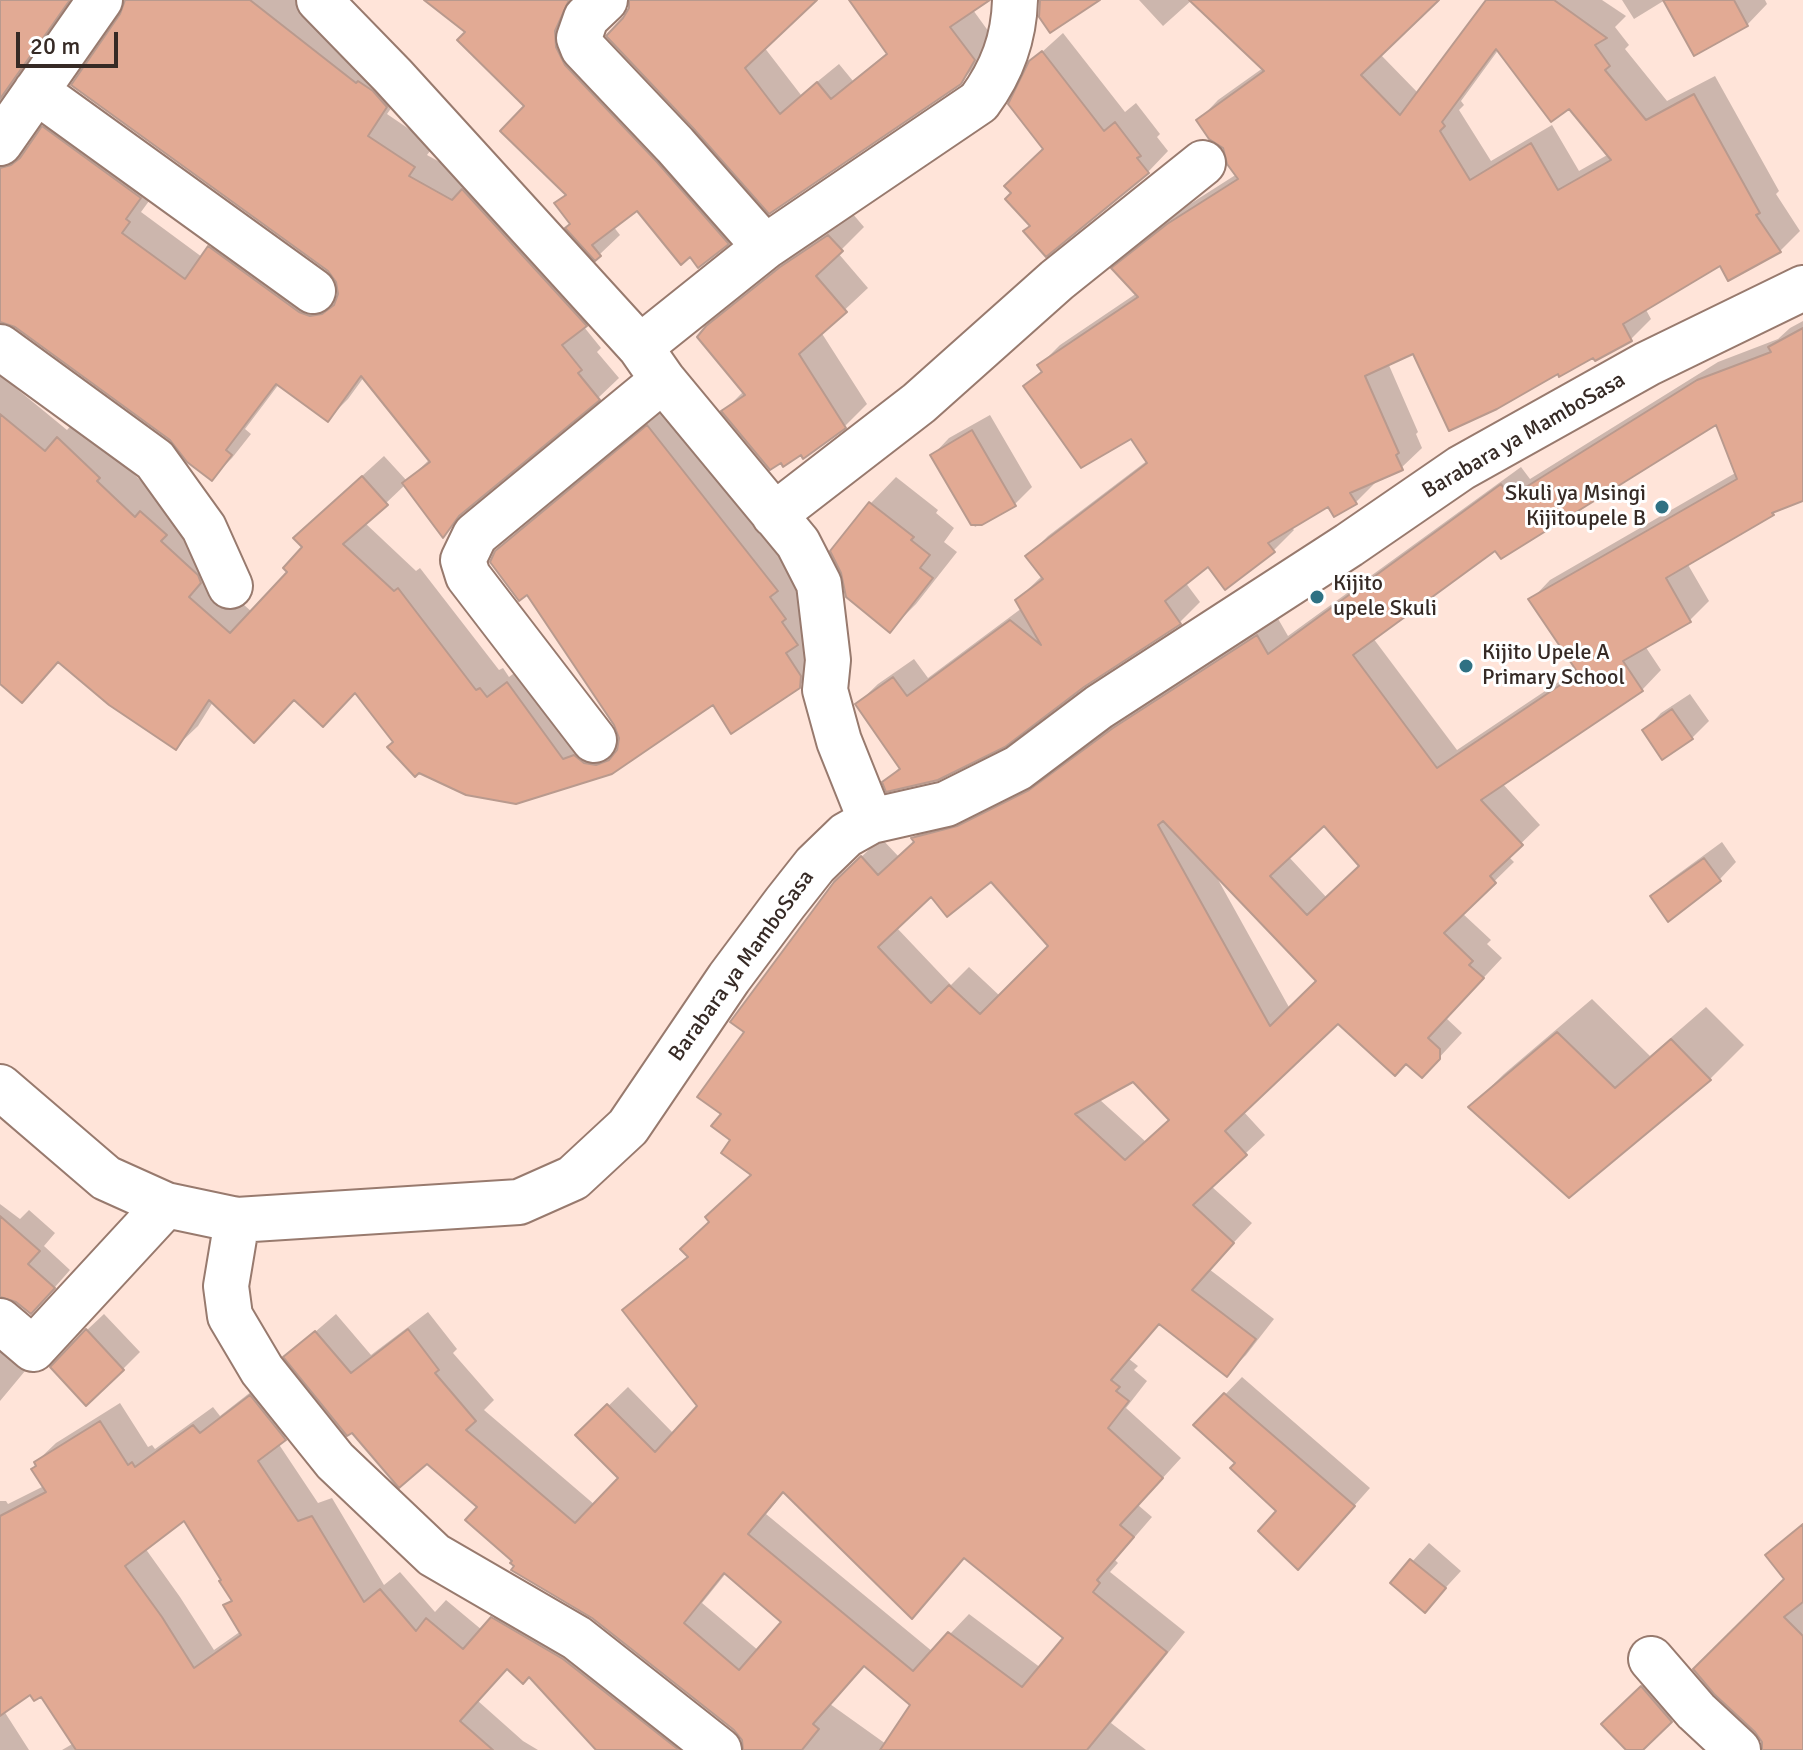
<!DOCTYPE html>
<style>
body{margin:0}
#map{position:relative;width:1803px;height:1750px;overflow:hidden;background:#ffe4d9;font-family:Signika,sans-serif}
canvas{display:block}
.scale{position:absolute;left:16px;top:32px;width:102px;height:36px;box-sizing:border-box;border:4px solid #362a25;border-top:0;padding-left:10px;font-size:24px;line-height:28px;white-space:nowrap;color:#362a25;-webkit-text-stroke:6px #fff;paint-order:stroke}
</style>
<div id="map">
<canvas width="1803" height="1750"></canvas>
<div class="scale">20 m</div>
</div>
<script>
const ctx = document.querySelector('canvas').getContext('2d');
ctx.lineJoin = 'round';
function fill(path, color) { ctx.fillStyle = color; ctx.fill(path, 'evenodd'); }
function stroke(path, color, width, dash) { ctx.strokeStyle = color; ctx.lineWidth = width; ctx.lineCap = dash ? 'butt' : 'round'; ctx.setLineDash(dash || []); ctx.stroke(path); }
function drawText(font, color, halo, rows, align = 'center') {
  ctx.font = font + ' Signika,sans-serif'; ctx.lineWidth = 6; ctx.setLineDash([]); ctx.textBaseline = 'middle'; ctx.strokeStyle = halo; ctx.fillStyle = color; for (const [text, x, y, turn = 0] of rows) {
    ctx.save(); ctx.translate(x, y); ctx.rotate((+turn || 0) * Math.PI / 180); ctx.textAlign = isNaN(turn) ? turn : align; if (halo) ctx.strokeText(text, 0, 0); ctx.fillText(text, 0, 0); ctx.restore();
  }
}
const shadow = new Path2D(`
 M0,0H74L0,105Z
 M126,0H295L407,86L387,114L434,146L427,155L474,181L606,305L584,327L601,348L597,352L619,378L598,398L472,502L443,535L405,485L365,523L416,571L420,568L499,670L503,668L509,677L529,662L606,742L620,744L621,737L616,725L497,552L519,530L670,405L798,569L821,664L799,686L713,703L611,772L395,742L356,691L295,698L213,702L198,726L176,747L59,661L22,701L0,682V375L67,430L79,417L117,458L157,496L209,574L252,612L290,572L305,547L317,517L384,456L407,481L430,459L364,377L348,399L328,419L279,384L245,429L251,434L232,458L212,478L171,438L16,325L0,321V136L18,148L31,146L44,128L64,107L160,176L144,197L149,201L141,212L202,257L229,227L331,296L340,295L338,281L122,15Z
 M427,0H579L575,9L748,222L728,242L690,255L637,208L613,226L620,235L599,255L557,203L567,193L527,106L468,32Z
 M631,0H815L764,47L801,95L839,64L853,81L888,52L852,0H988L973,10L994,39L981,61L960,82L770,211L631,9Z
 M1139,0H1437L1380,54L1418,93L1489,0H1602L1626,16L1615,27L1629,45L1625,49L1667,101L1715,76L1779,191L1776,194L1800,231L1780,251L1721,263L1645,308L1651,319L1631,339L1596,359L1594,355L1414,351L1388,363L1418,432L1416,434L1422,448L1401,468L1374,480L1376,482L1356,502L1329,504L1291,527L1294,530L1274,550L1208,564L1185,582L1200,602L1180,622L1083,685L885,782L900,767L857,704L878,684L914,659L928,678L1022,608L1017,600L1043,575L1028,556L1048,536L1148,460L1132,436L1026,386L1042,370L1039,366L1060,345L1137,293L1114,268L1134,248L1190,204L1237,174L1225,147L1198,121L1218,100L1263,68L1192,0L1163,26ZM1499,49L1570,106L1609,154L1579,171L1552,125L1491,161L1459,110L1464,105L1461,101Z
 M1622,0H1765L1767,4L1747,25L1665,0L1634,19Z
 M1063,33L1125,112L1136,103L1160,134L1157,137L1168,151L1148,172L1032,225L1045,148L1031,62Z
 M852,213L864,227L838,253L868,288L821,332L867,404L845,426L724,411L744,391L722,314L805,245Z
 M1803,321V496L1687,563L1709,601L1690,620L1645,646L1661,670L1642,690L1502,783L1540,825L1508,856L1514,862L1462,913L1491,940L1487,944L1502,958L1446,1018L1462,1033L1422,1076L1406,1061L1338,1021L1243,1111L1265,1135L1211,1186L1252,1223L1209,1269L1274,1319L1246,1355L1227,1374L1160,1323L1129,1359L1138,1366L1134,1370L1147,1381L1126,1408L1181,1458L1138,1505L1152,1517L1115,1560L1118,1563L1110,1572L1185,1632L1111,1723L1146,1750H745L744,1739L736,1729L593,1617L517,1566L479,1507L427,1461L286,1357L336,1314L371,1355L428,1312L457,1349L453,1353L494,1400L484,1410L595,1505L620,1478L578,1435L628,1387L674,1434L699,1406L625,1310L644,1291L689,1255L711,1221L753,1174L733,1139L723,1113L747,1032L855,863L881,838L899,857L916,841L914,838L932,819L978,808L1051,771L1135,709L1277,617L1288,636L1521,467L1530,479L1718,362L1778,339L1790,328ZM1717,422L1737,472L1550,580L1531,600L1578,669L1457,750L1373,638L1496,548ZM1324,823L1361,866L1327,898L1288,856ZM1216,876L1318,981L1290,1009ZM991,879L1051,946L1000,996L969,967L951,985L896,927L931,894ZM1134,1080L1171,1119L1146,1142L1099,1099ZM785,1491L912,1616L966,1556L1065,1637L1041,1668L969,1614L933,1652L766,1514ZM727,1572L784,1622L759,1651L702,1603ZM865,1664L912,1704L886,1744L830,1704Z
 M990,415L1032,487L1015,504L975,527L933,455L949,438Z
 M896,477L938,510L936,513L954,528L944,542L957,552L916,604L890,630L833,551L871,503Z
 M1690,694L1709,721L1692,738L1645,730L1661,713Z
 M1722,842L1736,862L1720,879L1653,896L1670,880Z
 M1592,999L1650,1056L1706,1007L1744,1045L1710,1079L1569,1195L1470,1107L1504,1074Z
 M0,1204L20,1219L29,1210L55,1233L44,1246L70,1270L48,1295H0Z
 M104,1314L140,1352L123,1369L87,1330Z
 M0,1315L30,1365L0,1401Z
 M270,1377L304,1419L278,1443L318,1503L332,1498L384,1585L400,1572L435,1612L446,1600L482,1630L512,1599L722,1750H599L567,1719L570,1716L529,1675L508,1667L478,1701L523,1741L538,1750H62L74,1743L42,1694L30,1692L4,1711L29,1750H0V1501H6L8,1504L44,1486L36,1462L56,1443L120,1403L148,1447L152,1445L155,1449L213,1407L220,1416ZM184,1518L224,1580L233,1599L226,1606L241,1631L214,1650L180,1597L145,1548Z
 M1242,1377L1370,1488L1315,1550L1238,1463L1196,1425Z
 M1803,1523V1638L1714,1691L1787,1579L1768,1556Z
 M1429,1543L1461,1571L1425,1610L1393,1583Z
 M1659,1671L1688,1704L1640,1750H1628L1620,1707Z`);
const building = new Path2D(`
 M0,0H70L0,99Z
 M125,0H250L356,83L358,81L373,91L387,107L368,136L415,167L409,176L452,200L462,189L587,326L562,345L582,370L578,373L600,400L459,516L443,538L402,483L430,462L361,376L328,422L276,384L226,450L232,455L212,481L187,462L170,440L15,327L0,322V168L11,165L20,158L42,126L141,198L126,219L130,222L122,233L185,279L208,246L299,312L310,316L322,314L334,305L338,294L336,282L328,271L71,85L120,14Z
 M424,0H569L555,31L556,47L565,65L657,162L729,244L698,268L690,257L681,265L637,211L592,245L601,256L595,261L565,228L570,224L554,203L566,195L500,131L524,106L457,40L465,32Z
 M629,0H817L745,68L780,114L817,82L831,99L887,54L849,0H990L950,27L975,60L961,84L769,214L693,128L606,36L623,18L629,8Z
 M1040,0H1100L1050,33L1039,17Z
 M1189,0H1439L1361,75L1400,115L1486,0H1554L1607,38L1595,45L1610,66L1605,70L1646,120L1694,94L1760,213L1756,215L1781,252L1728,281L1720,266L1623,324L1632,341L1595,361L1593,358L1559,377L1558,374L1497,409L1449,431L1413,354L1365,376L1399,453L1396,455L1403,470L1350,493L1357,504L1334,517L1328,507L1268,543L1275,552L1225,590L1208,567L1165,601L1181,624L1084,687L1005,747L938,780L886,792L882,782L900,769L855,704L893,677L907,696L1010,620L1041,645L1015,600L1043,579L1025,556L1147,463L1131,439L1081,468L1023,386L1042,372L1037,365L1138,297L1111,268L1167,224L1238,179L1227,164L1223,148L1209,139L1196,120L1264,71ZM1496,49L1551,122L1569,109L1611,160L1558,190L1531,143L1470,180L1440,131L1445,126L1442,122Z
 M1663,0H1734L1748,26L1694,56Z
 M1042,51L1104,131L1115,122L1141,156L1137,158L1149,173L1046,257L1023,231L1030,226L1005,199L1011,193L1004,186L1043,149L1008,104L1029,61Z
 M828,235L843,251L816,276L847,312L799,354L846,428L803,459L801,455L783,467L781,463L770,470L721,411L745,395L697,337L706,326L780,267Z
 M1803,328V501L1772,513L1774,515L1666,578L1691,622L1623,661L1643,691L1481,800L1523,845L1490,876L1496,883L1444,933L1473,961L1469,965L1484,978L1428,1038L1440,1049V1059L1422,1078L1406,1064L1395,1076L1338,1024L1225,1131L1247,1155L1193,1205L1234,1243L1192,1290L1256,1339L1227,1377L1159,1324L1111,1380L1120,1387L1116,1391L1129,1401L1108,1428L1163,1478L1120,1525L1134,1537L1097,1580L1100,1583L1093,1592L1167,1652L1087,1750H880L910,1705L864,1666L813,1724L819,1729L802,1750H743L742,1740L734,1730L592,1618L511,1570L514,1566L510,1563L512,1561L465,1520L477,1507L427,1464L399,1488L352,1433L347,1436L283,1357L315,1331L351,1373L408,1329L439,1370L435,1373L476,1421L466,1430L575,1523L618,1478L575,1435L607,1404L655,1452L697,1406L622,1310L688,1257L680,1249L709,1222L705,1217L751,1175L721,1153L730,1140L711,1126L721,1114L697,1097L744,1032L730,1022L834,882L861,856L878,875L914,842L911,838L957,826L1029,790L1113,728L1257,635L1268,654L1501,484L1510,497L1697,380L1771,352L1768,347ZM1716,425L1737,479L1528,599L1578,673L1437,768L1353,655L1495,551L1501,559ZM1163,821L1316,981L1270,1026L1158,825ZM1324,826L1359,866L1307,915L1270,876ZM991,882L1048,946L980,1014L949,985L931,1003L878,947L931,897L947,917ZM1133,1082L1169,1120L1125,1160L1075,1114ZM783,1492L912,1619L964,1558L1063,1638L1022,1687L948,1632L913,1671L748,1534ZM724,1573L781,1622L739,1670L684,1623Z
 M0,414L45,451L57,437L100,478L97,481L135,517L140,511L167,535L161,541L198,575L201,583L189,597L230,633L287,572L283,568L302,547L293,538L362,476L388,505L343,544L394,591L398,588L476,690L480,688L487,697L507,682L563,759L574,755L584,763L596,765L609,760L617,750L619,738L614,725L527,595L519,601L490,562L495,551L647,425L778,591L770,597L786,619L782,622L798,645L786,653L801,676L800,688L731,734L713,705L612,774L516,804L466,795L419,773L415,777L387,747L393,742L355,693L323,727L294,700L254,743L209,700L176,750L109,705L58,662L22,703L0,684Z
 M972,430L1016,506L982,525H971L930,455Z
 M869,502L914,537L911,540L930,555L920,568L933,578L890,633L846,597L841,573L830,551Z
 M1672,709L1693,739L1662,760L1642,730Z
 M1704,858L1721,881L1668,922L1650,896Z
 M1557,1032L1615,1088L1671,1039L1711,1080L1569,1198L1468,1107Z
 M0,1216L40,1251L28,1264L55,1288L31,1314L16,1302L0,1297Z
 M86,1329L124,1370L86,1406L50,1367Z
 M1224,1393L1355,1506L1298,1570L1258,1531L1276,1511L1230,1468L1235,1463L1193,1425Z
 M250,1395L286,1440L258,1461L298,1521L312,1516L364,1602L380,1589L416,1631L426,1618L463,1649L491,1617L563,1659L679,1750H596L529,1677L523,1684L507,1669L460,1721L493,1750H76L41,1697L34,1701L30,1695L0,1716V1516L46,1492L31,1469L36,1466L34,1462L100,1421L128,1465L132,1462L135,1467L193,1425L200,1433ZM184,1521L221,1580L219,1581L232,1601L223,1605L241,1635L194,1668L162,1617L125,1566Z
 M1803,1524V1602L1784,1617L1803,1636V1750H1762V1742L1755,1732L1714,1694L1693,1669L1784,1579L1765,1555Z
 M1410,1559L1446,1588L1425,1613L1390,1583Z
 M1641,1686L1672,1722L1643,1750H1626L1601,1724Z`);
const minor = new Path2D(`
 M319,0L393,76L640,347L663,380L798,543L819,584L828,660L825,690L839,741L871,821
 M605,0L586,18L579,38L583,48L675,145L765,247
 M36,91L313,291
 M0,143L100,0
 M0,347L155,460L204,528L230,586
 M640,347L765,247L979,102C1002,71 1014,39 1015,0
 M774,515L919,403L1057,280L1203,163
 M594,740L468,576L463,560L475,535L663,380
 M0,1087L106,1178L166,1205L237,1220L519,1202L573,1178L628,1127L729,978L785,903L815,865L846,835L871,821L946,804L1018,768L1099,707L1349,545L1461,468L1647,364L1803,288
 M237,1220L226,1286L230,1316L262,1370L335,1461L434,1555L577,1638L719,1750
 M0,1321L33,1349L166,1205
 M1651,1659L1696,1711L1738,1750`);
const markers = [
 [1662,507,8,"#2f7183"],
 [1317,597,8,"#2f7183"],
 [1466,666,8,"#2f7183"]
];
const streetNames = [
 ["Barabara ya MamboSasa",1524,436,-30],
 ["Barabara ya MamboSasa",742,966,-54]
];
const poiNames = [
 ["Skuli ya Msingi",1646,494,"right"],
 ["Kijitoupele B",1646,519,"right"],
 ["Kijito",1333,584],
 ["upele Skuli",1333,609],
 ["Kijito Upele A",1482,653],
 ["Primary School",1482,678]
];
fill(shadow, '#0003');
fill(building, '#e2aa94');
stroke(building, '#b99a8e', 2);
stroke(minor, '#987a6e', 48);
stroke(minor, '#fff', 44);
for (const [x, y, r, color] of markers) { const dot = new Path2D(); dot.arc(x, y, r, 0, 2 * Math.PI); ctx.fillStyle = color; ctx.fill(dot); stroke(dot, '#fff', 3); }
drawText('22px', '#362a25', '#fff', streetNames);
drawText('22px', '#362a25', '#fff', poiNames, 'left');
</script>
